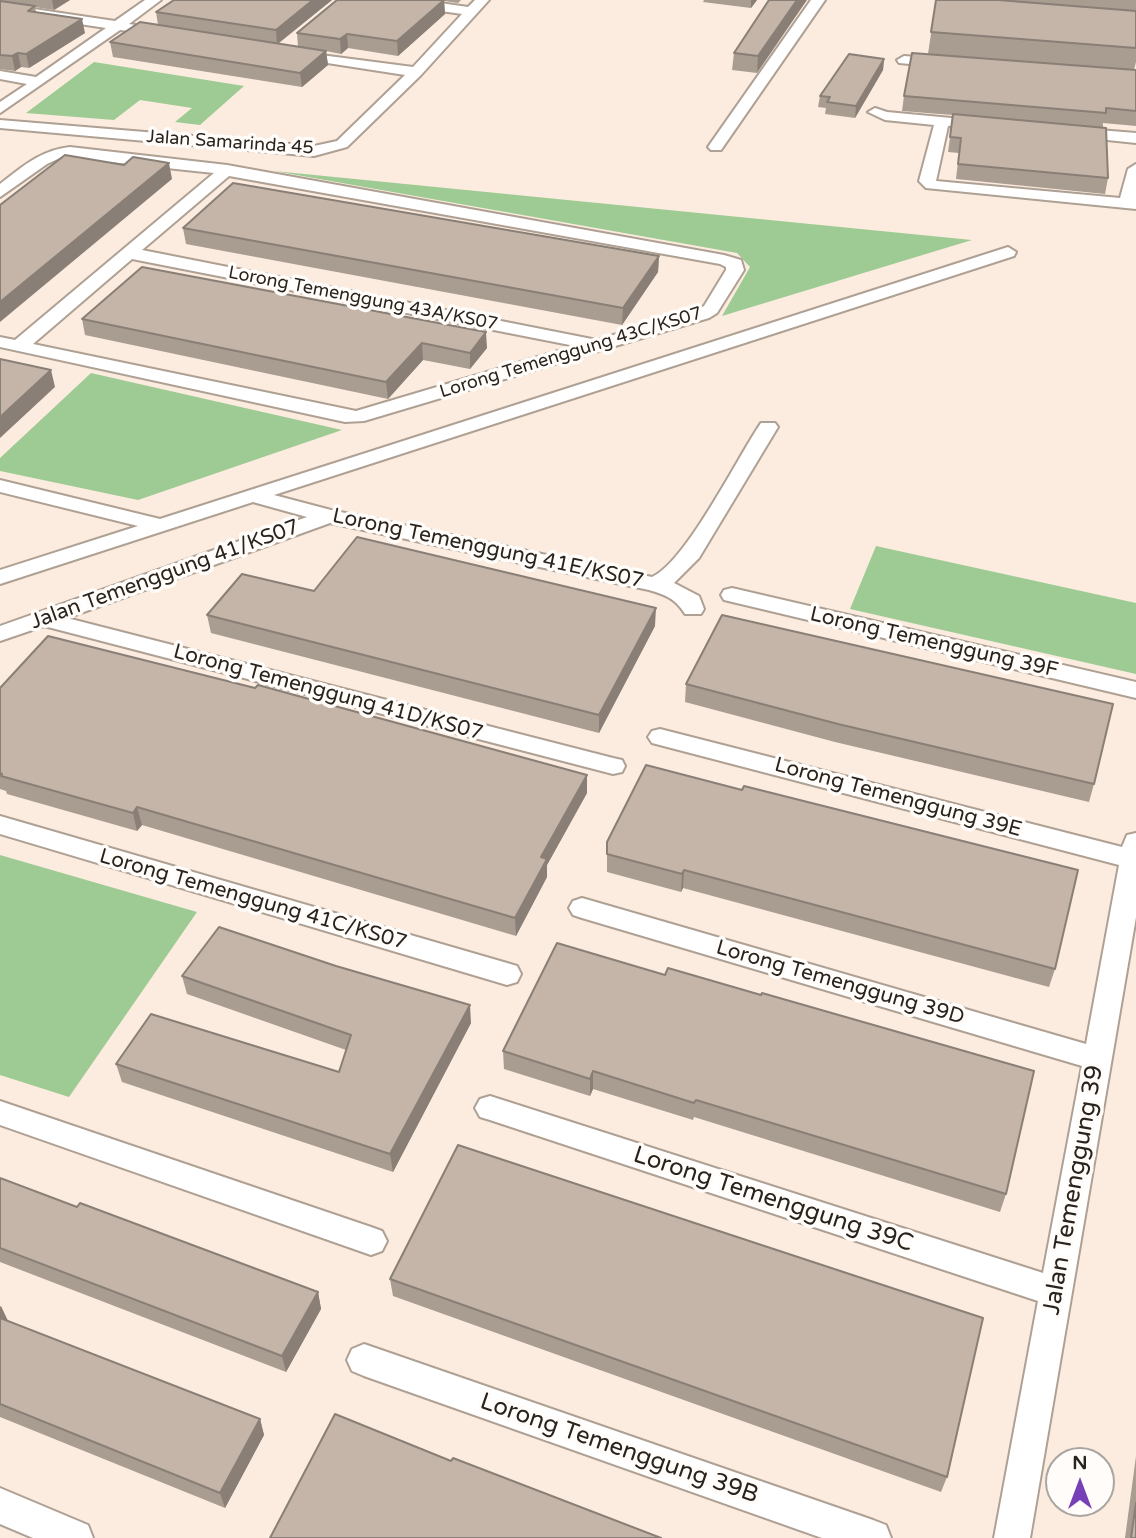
<!DOCTYPE html>
<style>
body{margin:0}
#map{position:relative;width:1136px;height:1538px;overflow:hidden;background:#fcecdf;font-family:"Varela Round",sans-serif}
canvas{display:block}
.north{position:absolute;left:1045px;top:1447px;width:70px;height:70px;box-sizing:border-box;background:#fffcf9;border:2px solid #a9a5a1;border-radius:50%;rotate:0deg;font-size:19px;font-weight:700;line-height:28px;text-align:center;color:#29231e}
.north::after{content:'';display:block;margin:auto;width:24px;height:32px;background:#7840b7;clip-path:polygon(50% 0,100% 100%,50% 72%,0 100%)}
</style>
<div id="map">
<canvas width="1136" height="1538"></canvas>
<div class="north">N</div>
</div>
<script>
const ctx = document.querySelector('canvas').getContext('2d');
ctx.lineJoin = 'round';
function fill(path, color) { ctx.fillStyle = color; ctx.fill(path, 'evenodd'); }
function stroke(path, color, width, dash) { ctx.strokeStyle = color; ctx.lineWidth = width; ctx.lineCap = dash ? 'butt' : 'round'; ctx.setLineDash(dash || []); ctx.stroke(path); }
function drawText(font, color, halo, rows, align = 'center') {
  ctx.font = font + ' "Varela Round",sans-serif'; ctx.lineWidth = 7; ctx.setLineDash([]); ctx.textBaseline = 'middle'; ctx.strokeStyle = halo; ctx.fillStyle = color; for (const [text, x, y, turn = 0] of rows) {
    ctx.save(); ctx.translate(x, y); ctx.rotate((+turn || 0) * Math.PI / 180); ctx.textAlign = isNaN(turn) ? turn : align; if (halo) ctx.strokeText(text, 0, 0); ctx.fillText(text, 0, 0); ctx.restore();
  }
}
const green = new Path2D(`
 M94,62L244,86L200,125L175,122L192,108L140,100L114,120L26,113Z
 M274,171L972,240L722,316L750,267L737,253Z
 M91,373L342,430L138,500L0,471V458Z
 M876,546L1136,603V674L850,609Z
 M0,855L197,912L69,1097L0,1075Z`);
const street = new Path2D(`
 M145,0H161L129,24L170,30V36L120,30L0,113V102L27,84L0,79V71L36,77L106,28L0,12V4L115,21Z
 M384,0H419L468,7L475,0H489L421,75L347,147L314,156L0,128V120L314,146L337,141L405,75L295,58L290,57V51L413,67L462,14L391,4Z
 M811,0H825L721,150H711L708,147Z
 M904,56L943,59L950,63L943,67L899,63L897,60Z
 M875,108L887,112L962,119L964,122L962,125L948,126L936,181L1120,198L1128,169L1136,164V209L926,188L919,181L934,125L885,120L868,112Z
 M1074,128L1136,133V143L1069,136L1066,133L1069,130Z
 M70,147L227,165L724,255L741,260L744,270L717,313L709,318L364,421L345,422L0,347V337L15,340L214,173L62,157L47,164L0,197V184C22,167 41,150 70,147ZM229,176L720,264L726,267V270L704,306L697,310L597,340L142,250ZM132,259L575,346L356,411L33,344Z
 M1008,247L1016,252L1014,256L274,495L331,510L652,577C686,562 737,458 761,423H775L778,427L699,558L674,583L699,596L704,609L701,614H685C676,599 666,595 649,590L330,523L67,618L613,758L622,760L625,766L622,772L613,774L44,626L0,641V626L307,517L253,502L0,584V570L138,526L0,492V480L160,519Z
 M732,588L1136,682V698L724,600L721,595L724,590Z
 M660,729L1122,847L1127,835L1136,833V917L1030,1538H994L1038,1301L490,1120L480,1117L475,1108L480,1099L490,1096L1043,1273L1082,1066L582,918L573,915L569,908L573,901L582,898L1086,1044L1119,865L652,743L648,737L652,731Z
 M0,816L507,963L517,966L521,974L517,982L507,985L0,834Z
 M0,1101L371,1227L382,1231L387,1241L382,1251L371,1255L0,1125Z
 M364,1344L873,1520L886,1525L891,1538H822L364,1376L352,1371L347,1360L352,1349Z
 M0,1488L88,1525L93,1538H33L0,1524Z`);
const wall = new Path2D(`
 M0,0H70L54,10L35,7L36,12L85,33L29,68L21,67L15,71L0,69Z
 M174,0H332L278,44L298,47L297,33L337,0H461L458,3L444,1L445,14L398,56L348,48L341,54L326,51L328,65L302,87L113,57L110,42L158,25L156,12Z
 M704,0H757L751,8L703,2Z
 M769,0L757,73L732,70L734,53Z
 M936,0H1136V62L1134,70H1136V126L1103,123V127L1108,178L1105,194L956,179L959,153L948,152L953,115L902,111L904,96L928,54Z
 M884,59L883,70L855,118L825,114L826,108L818,107L820,96Z
 M183,228L659,256L658,272L622,325L186,244Z
 M82,319L487,348L470,369L423,360L388,399L85,335Z
 M314,591L655,626L599,733L211,633L207,615Z
 M686,684L1094,784L1089,802L835,742L685,702Z
 M0,688L587,793L547,865V877L516,936L142,825L137,831L7,794L6,791L0,789Z
 M607,842L1055,969L1049,987L683,888L681,892L607,872Z
 M557,943L1006,1194L1000,1212L694,1117L693,1120L593,1089L590,1096L504,1069L503,1051Z
 M182,976L471,1023L393,1172L122,1082L116,1064L339,1072L346,1050L187,994Z
 M0,1178L77,1207L318,1292L321,1309L286,1372L0,1262Z
 M390,1279L947,1477L941,1492L393,1296Z
 M0,1306L8,1322L260,1419L264,1435L225,1508L0,1417Z
 M1136,1456V1538H1125Z`);
const shadedWall = new Path2D(`
 M52,0H70L54,10Z
 M313,0H332L277,44L276,30Z
 M444,0L445,14L398,56L397,41Z
 M751,0H757L751,8Z
 M797,0H807L757,73L758,56Z
 M82,19L85,33L29,68L26,54Z
 M347,34L348,48L341,54L340,39Z
 M326,51L328,65L302,87L300,73Z
 M18,53L21,67L15,71L12,56Z
 M884,59L883,70L855,118L856,106Z
 M169,163L172,179L0,322V302Z
 M659,256L658,272L622,325L623,308Z
 M486,332L487,348L470,369V353Z
 M422,343L423,360L388,399L386,382Z
 M51,370L55,387L0,438V417Z
 M656,608L655,626L599,733V715Z
 M587,775V793L547,865V877L516,936L515,918L541,857Z
 M137,807L142,825L137,831L133,813Z
 M684,870L683,888L681,892L682,874Z
 M470,1005L471,1023L393,1172L390,1154Z
 M593,1071V1089L590,1096V1079Z
 M318,1292L321,1309L286,1372L282,1356Z
 M1,1306L9,1323L0,1329V1307Z
 M260,1419L264,1435L225,1508L220,1493Z`);
const building = new Path2D(`
 M174,0H313L276,30L156,12Z
 M337,0H444L397,41L347,34L340,39L297,33Z
 M769,0H797L758,56L734,53Z
 M936,0H998L1136,11V48L931,32Z
 M0,1L35,6L28,11L82,19L26,54L18,53L12,56L0,55Z
 M140,22L326,51L300,73L110,42Z
 M912,53L1136,70V111L1106,108V113L904,96Z
 M849,54L884,59L856,106L827,102L830,97L820,96Z
 M953,114L1106,128L1108,178L958,164L961,138L950,137Z
 M65,155L124,165L133,157L169,163L0,302V205Z
 M233,183L659,256L623,308L183,228Z
 M142,267L486,332L470,353L422,343L386,382L82,319Z
 M0,359L51,370L0,417Z
 M357,537L656,608L599,715L207,615L242,574L314,591Z
 M722,615L1113,704L1094,784L838,724L686,684Z
 M48,636L255,688L258,685L587,775L541,857L547,859L515,918L137,807L133,813L1,776L2,774L0,773V688Z
 M646,765L742,790L744,786L1078,870L1055,969L684,870L682,874L607,854V842Z
 M219,927L336,966L470,1005L390,1154L116,1064L151,1014L339,1072L351,1035L182,976Z
 M557,943L665,975L668,968L761,995L762,993L1034,1071L1006,1194L696,1100L694,1103L593,1071L590,1079L503,1051Z
 M458,1145L983,1318L947,1477L390,1279Z
 M0,1178L77,1207L80,1203L318,1292L282,1356L0,1248Z
 M0,1318L260,1419L220,1493L0,1404Z
 M335,1414L451,1461L453,1458L661,1538H270Z
 M1136,1503V1538H1131Z`);
const farStreetnames = [
 ["Jalan Samarinda 45",230,143,4],
 ["Lorong Temenggung 43A/KS07",363,299,11],
 ["Lorong Temenggung 43C/KS07",571,353,-17]
];
const streetNames = [
 ["Lorong Temenggung 41E/KS07",488,549,12],
 ["Jalan Temenggung 41/KS07",165,575,-20],
 ["Lorong Temenggung 39F",934,643,13],
 ["Lorong Temenggung 41D/KS07",328,693,15],
 ["Lorong Temenggung 39E",898,798,15],
 ["Lorong Temenggung 41C/KS07",253,900,16],
 ["Lorong Temenggung 39D",840,983,16]
];
const nearStreetnames = [
 ["Jalan Temenggung 39",1074,1190,-80],
 ["Lorong Temenggung 39C",773,1200,18],
 ["Lorong Temenggung 39B",619,1449,19]
];
fill(green, '#9ecb94');
stroke(street, '#afa094', 4);
fill(street, '#fff');
fill(wall, '#a99c90');
fill(shadedWall, '#897f76');
fill(building, '#c4b5a8');
stroke(building, '#897f76', 2);
drawText('18px', '#29231e', '#fffcf9', farStreetnames);
drawText('21px', '#29231e', '#fffcf9', streetNames);
drawText('24px', '#29231e', '#fffcf9', nearStreetnames);
</script>
